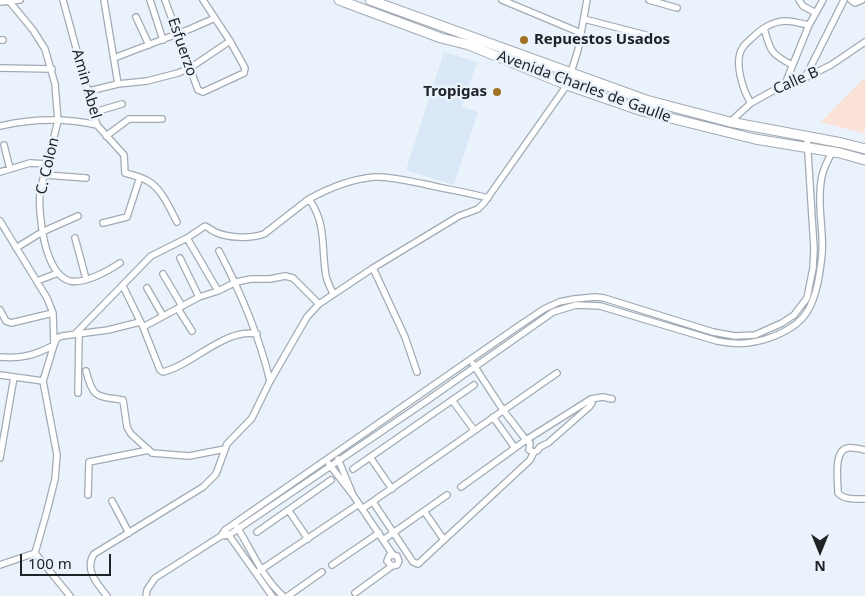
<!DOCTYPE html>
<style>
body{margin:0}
#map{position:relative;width:865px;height:596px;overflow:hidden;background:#eaf3fc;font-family:"Noto Sans",sans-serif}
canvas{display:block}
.north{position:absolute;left:795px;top:526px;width:50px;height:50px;-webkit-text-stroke:4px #eaf3fc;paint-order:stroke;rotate:180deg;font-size:14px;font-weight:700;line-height:20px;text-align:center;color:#202326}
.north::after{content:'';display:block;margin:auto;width:18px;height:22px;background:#202326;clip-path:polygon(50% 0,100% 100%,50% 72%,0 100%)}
.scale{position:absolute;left:20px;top:554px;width:91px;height:22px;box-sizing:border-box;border:2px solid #202326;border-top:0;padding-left:6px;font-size:15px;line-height:18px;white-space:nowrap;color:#202326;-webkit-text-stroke:4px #eaf3fc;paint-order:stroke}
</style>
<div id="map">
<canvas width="865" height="596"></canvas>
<div class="north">N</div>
<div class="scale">100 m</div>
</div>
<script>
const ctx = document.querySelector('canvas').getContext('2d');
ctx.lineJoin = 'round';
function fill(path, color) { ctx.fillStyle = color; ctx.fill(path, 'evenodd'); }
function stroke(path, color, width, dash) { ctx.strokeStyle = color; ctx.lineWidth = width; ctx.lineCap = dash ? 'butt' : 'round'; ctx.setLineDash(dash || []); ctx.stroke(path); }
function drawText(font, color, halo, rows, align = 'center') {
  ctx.font = font + ' "Noto Sans",sans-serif'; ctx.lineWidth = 5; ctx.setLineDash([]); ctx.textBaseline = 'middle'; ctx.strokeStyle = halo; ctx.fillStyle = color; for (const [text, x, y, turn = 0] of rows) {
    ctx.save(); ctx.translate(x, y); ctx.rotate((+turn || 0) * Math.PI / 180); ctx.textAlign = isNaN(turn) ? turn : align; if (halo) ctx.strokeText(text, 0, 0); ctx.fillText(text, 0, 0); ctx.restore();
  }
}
const built = new Path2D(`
 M444,52L477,62L462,107L478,112L454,185L406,170Z`);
const medical = new Path2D(`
 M865,77V134L821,122Z`);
const minor = new Path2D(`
 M63,0L97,125L124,155L125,173C133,175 141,177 148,181C162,189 170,209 177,222
 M104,0L118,84
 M150,0L163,40
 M165,0L198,90L203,92L244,73L245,68L230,41L203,0
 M502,0L581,33
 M649,0L677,8
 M799,0L803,6L816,13
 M851,0L855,3L862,0
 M9,1L33,30L45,49L55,84L58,121L40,191C38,214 44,274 70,281C85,284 108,271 120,263
 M0,2L20,0
 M136,17L149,45
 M584,19L661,39
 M764,28C770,51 771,54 792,65
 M0,40H3
 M114,58L190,29L215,18
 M0,68L52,69
 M805,78L844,0
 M785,84L809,25L823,0
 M89,91L118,84L147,81L178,73L190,68L230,41
 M751,103C743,91 733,61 743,47C746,43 751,39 754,36C762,28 774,21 786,21C793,21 802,24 809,25
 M95,112L122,104
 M730,122L751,103L785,84L805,78L831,65L865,42
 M0,126C31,119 66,118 97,125
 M106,136L129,119H162
 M807,137L814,249L813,268L807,298L794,315L782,323L755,335L735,336L713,332L604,298L595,297L574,299L559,302L544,309L520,325L225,530L221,536L229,535L425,402L553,312L576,305L600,306L717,341C727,343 737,344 747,343C767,341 796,330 807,312C817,296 820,273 822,254C824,230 817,206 821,182C822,169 828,161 833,150
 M4,145L10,169
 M0,172L30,163L48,164
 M45,175L86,178
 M309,199C329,188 351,179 374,177C390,176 408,181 424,184C445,189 466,192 488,198
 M0,221L47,298L53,313L54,345L43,381L57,455L55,479L47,511L35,553
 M103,223L127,217L140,177
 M75,238L86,279
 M16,248L42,232L78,216
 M219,251C241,293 259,335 270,381
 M180,258L199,297
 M373,268L405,337L417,372
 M163,274L182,306
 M37,281L58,273
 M123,286L143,327L160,370L163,372C193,365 224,328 257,334
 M147,288L163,316
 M218,291L187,238L205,226C208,227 211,230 215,232C228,238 250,239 264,234L309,199C327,224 321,248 326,276C327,282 331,288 333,294
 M178,309L192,331
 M0,310L6,321L11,323L53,313
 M143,327L199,297L218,291L236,282L251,279H270L285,276L293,278L319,304
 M75,334L151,256L187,238
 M0,357C21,359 36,355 54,345L57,338L62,336L108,330L140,322
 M86,371C93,399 97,396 123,400L127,427L131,434L152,453L189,456L225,449
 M0,375L43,381
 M78,393L79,334
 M591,399L592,403L589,407L548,443L540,447L537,451L534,452L529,450L530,443L526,440L591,399L603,397L612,399
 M452,400L474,430
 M493,417L515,448
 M865,450C860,449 853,447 848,448C833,450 838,481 838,493C844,500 856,499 865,499
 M370,457L392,489
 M0,458L14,377
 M329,464L353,495L338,459
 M353,469L474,385
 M461,487L526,440L503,410L473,364
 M88,495L89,462L149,450
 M353,495L393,555L397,556L399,561L397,565L392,566L355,593
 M112,501L129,533
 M373,502L413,562L418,564L530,460L534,452
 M362,509L557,373
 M289,511L308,539
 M424,511L444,540
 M237,527C252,551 262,577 283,596
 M257,532L331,480
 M228,534L272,596
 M383,540L447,495
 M35,553L70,596
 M0,565L35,553
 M332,565L379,533
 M392,566L387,561L389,556L393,555
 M256,573L359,504
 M107,596C97,584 84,569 94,554L203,487L216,474L227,444L252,418L270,381L307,317L319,304L373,268L459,216L478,209L484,203L567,85L578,50L587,0
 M146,596L147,590L155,578L221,536
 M288,596L322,572`);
const primary = new Path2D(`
 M339,0L441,38L469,45L567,85L642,111L755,139L840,153L865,160
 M370,0L646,100L730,122L842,143L865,149`);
const markers = [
 [524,40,5,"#a27126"],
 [497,92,5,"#a27126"]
];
const poiNames = [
 ["Repuestos Usados",534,40],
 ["Tropigas",487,92,"right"]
];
const streetNames = [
 ["Esfuerzo",182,47,71],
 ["Calle B",796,81,-24],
 ["Amin Abel",86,84,74],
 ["Avenida Charles de Gaulle",584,87,20],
 ["C. Colon",48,166,-77]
];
fill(built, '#d9e7f6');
fill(medical, '#fae2d8');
stroke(minor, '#a2aab3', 8);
stroke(primary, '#a2aab3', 11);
stroke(minor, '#fff', 5.5);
stroke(primary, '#fff', 9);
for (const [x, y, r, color] of markers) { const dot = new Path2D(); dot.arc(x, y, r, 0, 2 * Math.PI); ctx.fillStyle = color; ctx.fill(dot); stroke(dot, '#eaf3fc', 2); }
drawText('bold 15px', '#202326', '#eaf3fc', poiNames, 'left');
drawText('15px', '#202326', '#eaf3fc', streetNames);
</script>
